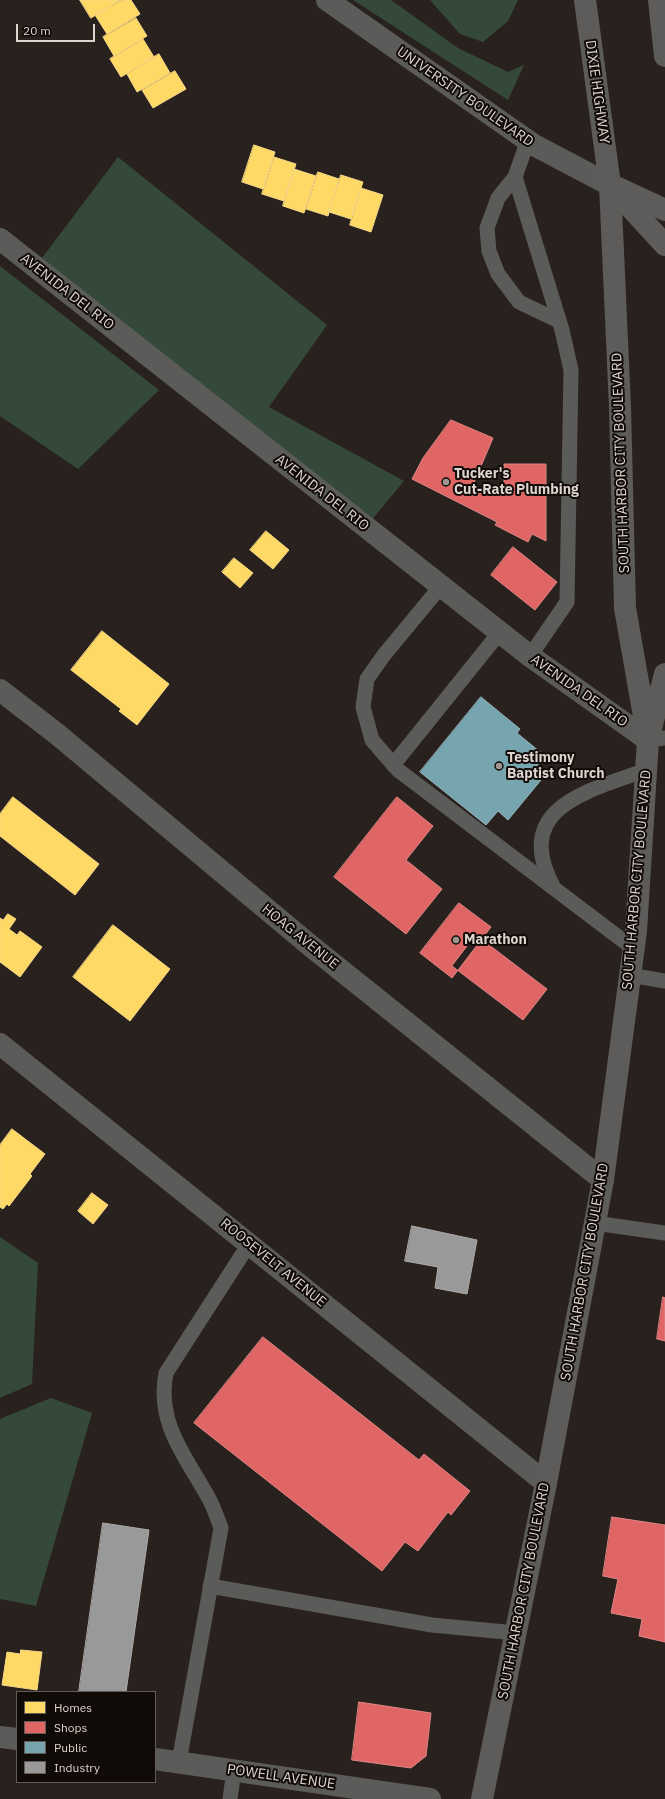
<!DOCTYPE html>
<style>
body{margin:0}
#map{position:relative;width:665px;height:1799px;overflow:hidden;background:#29211e;font-family:"IBM Plex Sans",sans-serif}
canvas{display:block}
.legend{position:absolute;left:16px;top:1691px;width:140px;height:92px;box-sizing:border-box;background:#110b08;border:1px solid #635b58;margin:0;padding:5px 7px;list-style:none;font-size:12px;color:#ddd3cf}
.legend li{display:flex;align-items:center;gap:8px;height:20px}
.legend b{width:20px;border:1px solid #635b58}
.scale{position:absolute;left:16px;top:24px;width:79px;height:18px;box-sizing:border-box;border:2px solid #ddd3cf;border-top:0;padding-left:5px;font-size:12px;line-height:14px;white-space:nowrap;color:#ddd3cf;-webkit-text-stroke:3px #110b08;paint-order:stroke}
</style>
<div id="map">
<canvas width="665" height="1799"></canvas>
<ul class="legend">
<li><b style="height:11px;background:#ffd966"></b>Homes</li>
<li><b style="height:11px;background:#e06666"></b>Shops</li>
<li><b style="height:11px;background:#76a5af"></b>Public</li>
<li><b style="height:11px;background:#999"></b>Industry</li>
</ul>
<div class="scale">20 m</div>
</div>
<script>
const ctx = document.querySelector('canvas').getContext('2d');
ctx.lineJoin = 'round';
function fill(path, color) { ctx.fillStyle = color; ctx.fill(path, 'evenodd'); }
function stroke(path, color, width, dash) { ctx.strokeStyle = color; ctx.lineWidth = width; ctx.lineCap = dash ? 'butt' : 'round'; ctx.setLineDash(dash || []); ctx.stroke(path); }
function drawText(font, color, halo, rows, align = 'center') {
  ctx.font = font + ' "IBM Plex Sans",sans-serif'; ctx.lineWidth = 4; ctx.setLineDash([]); ctx.textBaseline = 'middle'; ctx.strokeStyle = halo; ctx.fillStyle = color; for (const [text, x, y, turn = 0] of rows) {
    ctx.save(); ctx.translate(x, y); ctx.rotate((+turn || 0) * Math.PI / 180); ctx.textAlign = isNaN(turn) ? turn : align; if (halo) ctx.strokeText(text, 0, 0); ctx.fillText(text, 0, 0); ctx.restore();
  }
}
const green = new Path2D(`
 M353,0H391L458,48L508,72L524,65L508,100Z
 M430,0H518L508,21L483,42L460,34Z
 M118,157L327,325L269,407L404,481L370,522L39,262Z
 M0,266L159,390L78,469L0,416Z
 M0,1237L38,1263L32,1384L0,1398Z
 M51,1398L92,1413L36,1606L0,1599V1419Z`);
const homes = new Path2D(`
 M80,0H120L91,18Z
 M122,0H131L140,14L107,34L95,15Z
 M136,18L147,36L114,56L103,37Z
 M143,39L154,57L121,77L110,59Z
 M159,54L170,73L137,92L127,74Z
 M175,71L186,89L153,108L142,90Z
 M254,145L275,152L263,189L242,182Z
 M274,157L296,164L284,201L262,194Z
 M294,169L316,176L304,213L283,206Z
 M318,172L339,179L328,216L306,209Z
 M341,175L363,182L351,219L329,212Z
 M361,188L383,195L371,232L350,225Z
 M266,531L289,550L273,569L250,550Z
 M234,558L253,573L240,588L222,572Z
 M102,631L169,684L137,725L119,711L121,709L71,670Z
 M13,797L99,864L75,895L0,836V814Z
 M8,914L16,919L9,929L17,935L20,931L42,947L20,977L0,962V918L3,920Z
 M113,925L170,969L130,1021L73,977Z
 M12,1129L45,1154L30,1174L32,1176L9,1206L7,1204L3,1209L0,1207V1145Z
 M92,1193L108,1205L93,1224L78,1211Z
 M21,1650L42,1652L37,1690L2,1685L7,1652L20,1654Z`);
const shops = new Path2D(`
 M451,420L493,438L473,485L495,494V485H504V464H546V541L532,534L528,542L495,525L497,522L412,479L423,458Z
 M513,547L557,582L535,610L491,575Z
 M397,797L433,826L406,860L442,889L406,934L334,877Z
 M459,903L491,927L452,978L420,953Z
 M476,935L547,989L523,1020L452,966Z
 M663,1297L665,1298V1341L657,1339Z
 M263,1337L419,1460L424,1454L470,1491L451,1515L448,1512L418,1551L405,1542L382,1571L194,1423Z
 M612,1517L665,1525V1642L639,1636L642,1619L611,1613L618,1579L603,1576Z
 M359,1702L431,1713L426,1756L411,1768L352,1760Z`);
const public = new Path2D(`
 M481,697L520,729L517,733L545,756L532,772L541,780L508,820L498,811L486,825L420,772Z`);
const industry = new Path2D(`
 M412,1226L477,1240L467,1294L435,1288L438,1267L405,1261Z
 M103,1523L149,1530L126,1692H79Z`);
const lane = new Path2D(`
 M528,140L515,177L562,330L571,370L567,602L530,656
 M515,177L498,198L487,228L489,251L498,274L519,302L559,321
 M441,586L384,655L367,679L363,707L372,740L398,770L634,949
 M648,740L665,738
 M393,765L500,632
 M554,888C510,807 589,791 646,770
 M630,975L665,981
 M595,1223L665,1233
 M210,1586L432,1625L516,1633
 M179,1762L221,1528C217,1518 214,1507 208,1497C186,1457 156,1423 166,1373L249,1244
 M230,1799L234,1770`);
const street = new Path2D(`
 M327,0L534,145L610,185
 M0,239L530,656L648,740
 M0,690L57,734L312,947L603,1180
 M0,1044L546,1483
 M0,1737L17,1739
 M155,1759L430,1799`);
const secondary = new Path2D(`
 M610,185L665,245
 M618,188L665,210`);
const primary = new Path2D(`
 M585,0L610,185L620,407L625,608L647,733
 M659,0L665,56
 M482,1799L546,1483L603,1180L636,931L648,740L665,674`);
const markers = [
 [446,482,4,"#9e9591"],
 [499,766,4,"#9e9591"],
 [456,940,4,"#9e9591"]
];
const streetNames = [
 ["DIXIE HIGHWAY",597,92,82],
 ["UNIVERSITY BOULEVARD",465,97,35],
 ["AVENIDA DEL RIO",67,292,38],
 ["SOUTH HARBOR CITY BOULEVARD",621,463,-92],
 ["AVENIDA DEL RIO",322,493,38],
 ["AVENIDA DEL RIO",579,691,35],
 ["SOUTH HARBOR CITY BOULEVARD",637,880,-85],
 ["HOAG AVENUE",300,937,39],
 ["ROOSEVELT AVENUE",273,1263,39],
 ["SOUTH HARBOR CITY BOULEVARD",585,1272,-80],
 ["SOUTH HARBOR CITY BOULEVARD",524,1591,-79],
 ["POWELL AVENUE",281,1777,8]
];
const poiNames = [
 ["Tucker's",454,474],
 ["Cut-Rate Plumbing",454,490],
 ["Testimony",507,758],
 ["Baptist Church",507,774],
 ["Marathon",464,940]
];
fill(green, '#35493a');
fill(homes, '#ffd966');
stroke(homes, '#f5d786', 1);
fill(shops, '#e06666');
stroke(shops, '#df8786', 1);
fill(public, '#76a5af');
stroke(public, '#95b3b9', 1);
fill(industry, '#999');
stroke(industry, '#adaaa9', 1);
stroke(lane, '#5b5c5a', 15);
stroke(street, '#5b5c5a', 22);
stroke(secondary, '#5f5d5b', 22);
stroke(primary, '#5d5c5a', 22);
for (const [x, y, r, color] of markers) { const dot = new Path2D(); dot.arc(x, y, r, 0, 2 * Math.PI); ctx.fillStyle = color; ctx.fill(dot); stroke(dot, '#110b08', 1.5); }
drawText('14px', '#ddd3cf', '#110b08', streetNames);
drawText('bold 14px', '#ddd3cf', '#110b08', poiNames, 'left');
</script>
